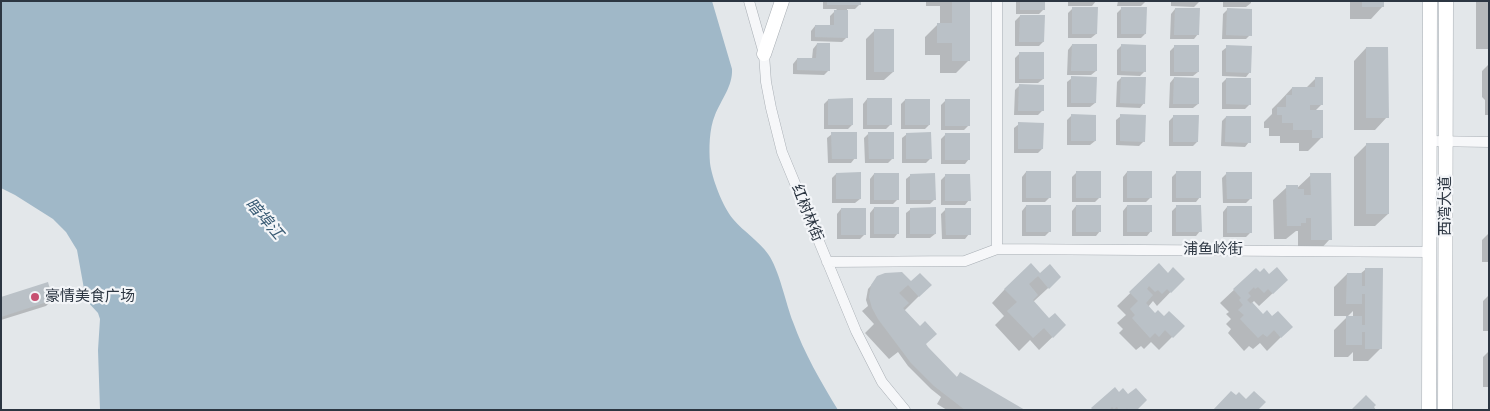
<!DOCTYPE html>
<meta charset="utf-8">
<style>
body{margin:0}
#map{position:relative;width:1490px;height:411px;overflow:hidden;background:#e3e7ea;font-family:Montserrat,sans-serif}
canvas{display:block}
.frame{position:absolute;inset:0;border:2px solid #2c3642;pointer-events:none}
</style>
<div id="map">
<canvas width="1490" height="411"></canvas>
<div class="frame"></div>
</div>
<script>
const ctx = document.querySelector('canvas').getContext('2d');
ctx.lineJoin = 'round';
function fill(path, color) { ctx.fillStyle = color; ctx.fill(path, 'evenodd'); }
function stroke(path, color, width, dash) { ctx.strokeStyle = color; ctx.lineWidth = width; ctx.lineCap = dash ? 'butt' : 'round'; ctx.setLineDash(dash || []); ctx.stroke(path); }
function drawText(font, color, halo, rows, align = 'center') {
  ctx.font = font + ' Montserrat,"Noto Sans SC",sans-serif'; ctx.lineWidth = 4.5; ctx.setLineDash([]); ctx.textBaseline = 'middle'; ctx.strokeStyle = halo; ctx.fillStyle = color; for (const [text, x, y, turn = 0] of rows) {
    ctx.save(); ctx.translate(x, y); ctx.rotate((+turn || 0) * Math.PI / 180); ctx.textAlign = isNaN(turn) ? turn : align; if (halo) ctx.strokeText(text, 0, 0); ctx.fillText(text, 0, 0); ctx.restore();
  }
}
const water = new Path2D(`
 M1,1H712L732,69C733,86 721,100 715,115C709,129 709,149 710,163C712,179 723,207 733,219C744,232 759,241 768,254C779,269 786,304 793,322C804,353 821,382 838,410H100L98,350L100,319L98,313L86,300L77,250L66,232L53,219L15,195L1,188Z`);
const shadow = new Path2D(`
 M823,1H859V5L855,9H847V37L842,42L811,41V31L815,26H830V16L837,9H823Z
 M926,1H969V60L956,73H940V55H925V37L938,24H940V6H926Z
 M1016,1H1044V9L1039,14H1016Z
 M1068,1H1096L1092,6H1068Z
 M1118,1H1146L1141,6H1117Z
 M1171,1H1199V2L1194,7L1171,6Z
 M1223,1H1251V3L1246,7H1223Z
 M1350,1H1383V6L1371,19H1350Z
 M1476,1H1489V49H1476Z
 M1073,8L1096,34L1091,38H1068V13Z
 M1122,8L1145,34L1141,38H1117V13Z
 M1175,9L1198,34L1194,39H1170L1171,14Z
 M1227,10L1250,35L1246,39H1222L1223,14Z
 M1020,16L1043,42L1039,46H1015V21Z
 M875,30L893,72L884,80H866V39Z
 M817,44L829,70L824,75L793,74V64L797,59H812L813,49Z
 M1072,45L1096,71L1091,75H1067L1068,50Z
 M1121,46L1145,71L1140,76L1117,75V50Z
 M1175,46L1198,72L1193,76H1170V51Z
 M1227,47L1250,72L1246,77L1222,76V51Z
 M1366,48L1387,117L1375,130H1354V61Z
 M1020,53L1043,79L1038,83H1015V58Z
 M1488,65L1489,115H1485V100L1482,97V71Z
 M1072,78L1095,103L1090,107H1067V82Z
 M1121,78L1144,103L1140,108L1116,107L1117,82Z
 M1174,78L1198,104L1193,108H1169L1170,83Z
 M1316,78L1322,104L1315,111L1322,137L1308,151H1299V143H1280V136H1269V128H1264V122L1272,114V109L1279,102L1292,88H1306Z
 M1226,79L1250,104L1245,109H1222V83Z
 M1019,86L1042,111L1038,115H1014L1015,90Z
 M867,99L891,124L886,129H863V104Z
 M828,100L852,125L848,129H824V104Z
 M905,100L929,125L925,129H901V104Z
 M945,101L969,125L964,130H941V105Z
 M1072,115L1095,141L1090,145H1067V120Z
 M1121,116L1144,141L1139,146L1116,145V120Z
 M1174,116L1197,142L1193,146H1169V121Z
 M1226,117L1249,142L1245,147L1221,146L1222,121Z
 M1019,124L1042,149L1038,153H1014V128Z
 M869,133L893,158L888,163H865L864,138Z
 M832,134L855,158L851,163H828L827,138Z
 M907,134L930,159L926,163H902V138Z
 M945,135L969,159L965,164H941V139Z
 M1367,144L1388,214L1375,226H1354V157Z
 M1026,172L1050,197L1045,202H1022V177Z
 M1127,172L1151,197L1146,202H1123V177Z
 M1177,172L1200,197L1196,202H1172V177Z
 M1076,173L1100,197L1095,202H1072V177Z
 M1227,173L1251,198L1246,203H1223L1222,178Z
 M836,174L860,199L855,203H832V178Z
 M874,174L898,199L893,204H870V179Z
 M911,175L934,200L930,204H906V179Z
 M946,175L969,200L965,205H941V180Z
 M1311,175L1330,239L1317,253H1298V231H1296L1286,239H1274L1273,200L1287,187L1296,189Z
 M1026,206L1050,231L1045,236H1022V211Z
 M1076,206L1100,231L1096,236H1072V211Z
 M1127,206L1151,231L1147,236H1123V211Z
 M1177,206L1200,231L1196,236H1172V211Z
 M1227,207L1251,232L1246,237H1223V212Z
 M874,208L898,233L894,238H870V213Z
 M841,209L865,234L860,239H837V214Z
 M911,209L935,234L930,238H906V213Z
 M946,209L969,234L965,239H942L941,214Z
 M1489,233V262H1482V240Z
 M1159,265L1168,274L1183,279L1157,306L1153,301L1148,307L1155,314L1183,326L1159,350L1151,342L1144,349L1141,346L1136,350L1119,333L1123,329L1117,323L1126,315L1117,306Z
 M1256,269L1273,293L1259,306L1254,301L1252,303L1263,315L1272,318L1291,327L1267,351L1260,343L1253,349L1249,346L1244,351L1228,333L1231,329L1226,324L1231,319L1226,314L1229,312L1220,303Z
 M1366,269L1381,348L1368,361H1353V352L1348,357H1334V330L1348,316H1334V287L1347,274H1360ZM1353,311V317H1347Z
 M1040,275L1060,277L1033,302L1049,320L1065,325L1039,350L1030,340L1019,351L995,325L1004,316L992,303L1005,289Z
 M875,281L930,285L904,311L924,345L956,378L960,374L1023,410H947L937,404L941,397L931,389L908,366L898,352L889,359L865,333L874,324L862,311L868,306L866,300L868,289Z
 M1489,295V331H1483V301Z
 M1,298L52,300L46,306L1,320Z
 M1489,351V387H1483V357Z
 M1115,389L1136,410H1092Z`);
const building = new Path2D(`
 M827,1H861V5H827Z
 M952,1H970V61H952V43H937V23H952Z
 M1020,1H1045V10H1020Z
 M1362,1H1384V7H1362Z
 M1072,7H1098L1097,34H1072Z
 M1121,7H1147L1146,34H1121Z
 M1175,8H1200L1199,35H1174Z
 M1227,8L1252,9V36L1226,35Z
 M834,10H848V38L815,37V25H834Z
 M1020,15H1045L1044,42H1019Z
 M874,29H894V72H874Z
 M817,43H830V71L797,70V58H816Z
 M1072,44H1097V71H1071Z
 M1121,44L1146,45V72L1121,71Z
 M1174,45H1199V72H1174Z
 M1226,45L1252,46L1251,73L1226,72Z
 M1366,47H1388L1389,118H1366Z
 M1019,52H1044V79H1019Z
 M1071,76L1097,77L1096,103H1071Z
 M1121,77H1146L1145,104L1120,103Z
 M1174,77L1199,78V104H1173Z
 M1315,77H1323V105H1310V110H1323V138H1312V130H1293V123H1282V115H1277V107H1286V95H1292V87H1315Z
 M1226,78H1251V105L1226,104Z
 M1019,84L1044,85V111H1018Z
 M853,98V125H828V99Z
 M867,98H892V125H867Z
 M905,99H930V125H905Z
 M945,99H970V126H945Z
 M1071,114L1096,115V141H1071Z
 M1120,114L1146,115L1145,142L1120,141Z
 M1173,115H1199L1198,142H1173Z
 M1226,116H1251V143L1225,142Z
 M1018,122L1044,123L1043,149H1018Z
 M831,132H857V159H832Z
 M868,132H894V159H869Z
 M931,132L932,159H906V133Z
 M945,133H970V160H945Z
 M1366,143H1389V214H1366Z
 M1026,171H1051V198H1026Z
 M1076,171H1101V198H1076Z
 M1127,171H1152V198H1127Z
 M1176,171H1201V198H1176Z
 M861,172V199H836V173Z
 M1226,172H1252V199H1227Z
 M874,173H899V200H874Z
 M935,173L936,200H910V174Z
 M1310,173H1331L1332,240H1311V218H1306V223H1301V226H1287L1286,185H1298V189H1304V195H1311Z
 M945,174H970L971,201H945Z
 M1026,205H1051V232H1026Z
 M1076,205H1101V232H1076Z
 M1127,205H1152V232H1127Z
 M1176,205H1201L1202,232H1176Z
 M1227,206H1252V233H1227Z
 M874,207H899V234H874Z
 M936,207V234H910V208Z
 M841,208H866V235H841Z
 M945,208H971V235H946Z
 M1031,263L1040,273L1050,264L1061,277L1049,289L1038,276L1029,284L1038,295L1033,300L1049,318L1055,313L1066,325L1053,338L1044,328L1033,338L1007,311L1017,302L1004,289Z
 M1159,263L1168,273L1173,267L1185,279L1171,293L1167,289L1162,294L1158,290L1155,292L1149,286L1147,289L1153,295L1146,303L1155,313L1158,310L1164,316L1169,311L1185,326L1173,338L1165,330L1159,337L1155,333L1150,338L1132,318L1135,315L1130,309L1138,301L1129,292Z
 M1277,267L1288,280L1273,294L1268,289L1264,293L1258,287L1255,289L1254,287L1248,293L1251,296L1247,300L1251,304L1252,302L1263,314L1267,310L1272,316L1278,311L1293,327L1281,338L1274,330L1267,337L1263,334L1258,338L1240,319L1244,315L1238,310L1243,305L1239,300L1241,298L1233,289L1256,268L1260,272L1264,268L1269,274Z
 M1365,268H1383L1382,349H1365V332H1362V345H1346V316H1362V325H1365V294H1362V304H1346L1347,273H1362V286H1365Z
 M902,272L911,281L920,273L932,285L919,297L908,285L899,293L909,303L903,308L920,326L925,321L937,334L926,344L928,347L957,377L960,372L1025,410H965L934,386L911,363L878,319L872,308L869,297L871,285L877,276L885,273Z
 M48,282L53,300L1,317V297Z
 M1115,387L1119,392L1123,388L1128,394L1136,388L1147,400L1137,410H1128L1127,408L1126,410H1119L1117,407L1114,409L1112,407L1109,410H1093L1091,408Z
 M1231,391L1236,395L1239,392L1246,399L1254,391L1266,402L1258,410H1213Z
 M1366,395L1376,405L1374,407L1376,410H1351Z`);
const street = new Path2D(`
 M749,1L764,54L766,82L771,108L782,152L856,331L882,382L905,410
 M997,1V249
 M1430,141L1489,142
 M827,262L965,261L997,249L1429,252`);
const secondary = new Path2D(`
 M764,54L782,1
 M1429,410L1430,1
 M1445,410L1446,1`);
const markers = [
 [35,297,5,"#c75071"]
];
const streetNames = [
 ["西湾大道",1446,206,-90],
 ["红树林街",807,213,68],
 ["浦鱼岭街",1213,250]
];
const poiNames = [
 ["豪情美食广场",45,297]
];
const waterNames = [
 ["暗埠江",264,219,49]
];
fill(water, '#a0b8c8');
fill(shadow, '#0003');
fill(building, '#bac1c7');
stroke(street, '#a8aeb4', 11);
stroke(secondary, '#a8aeb4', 15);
stroke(street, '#f6f7f9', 10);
stroke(secondary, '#fff', 14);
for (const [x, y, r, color] of markers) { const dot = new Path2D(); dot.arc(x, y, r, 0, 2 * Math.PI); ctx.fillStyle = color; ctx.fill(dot); stroke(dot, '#f3f5f8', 2); }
drawText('15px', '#2c3642', '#f3f5f8', streetNames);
drawText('15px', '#2c3642', '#f3f5f8', poiNames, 'left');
drawText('italic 16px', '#385a73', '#f3f5f8', waterNames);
</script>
